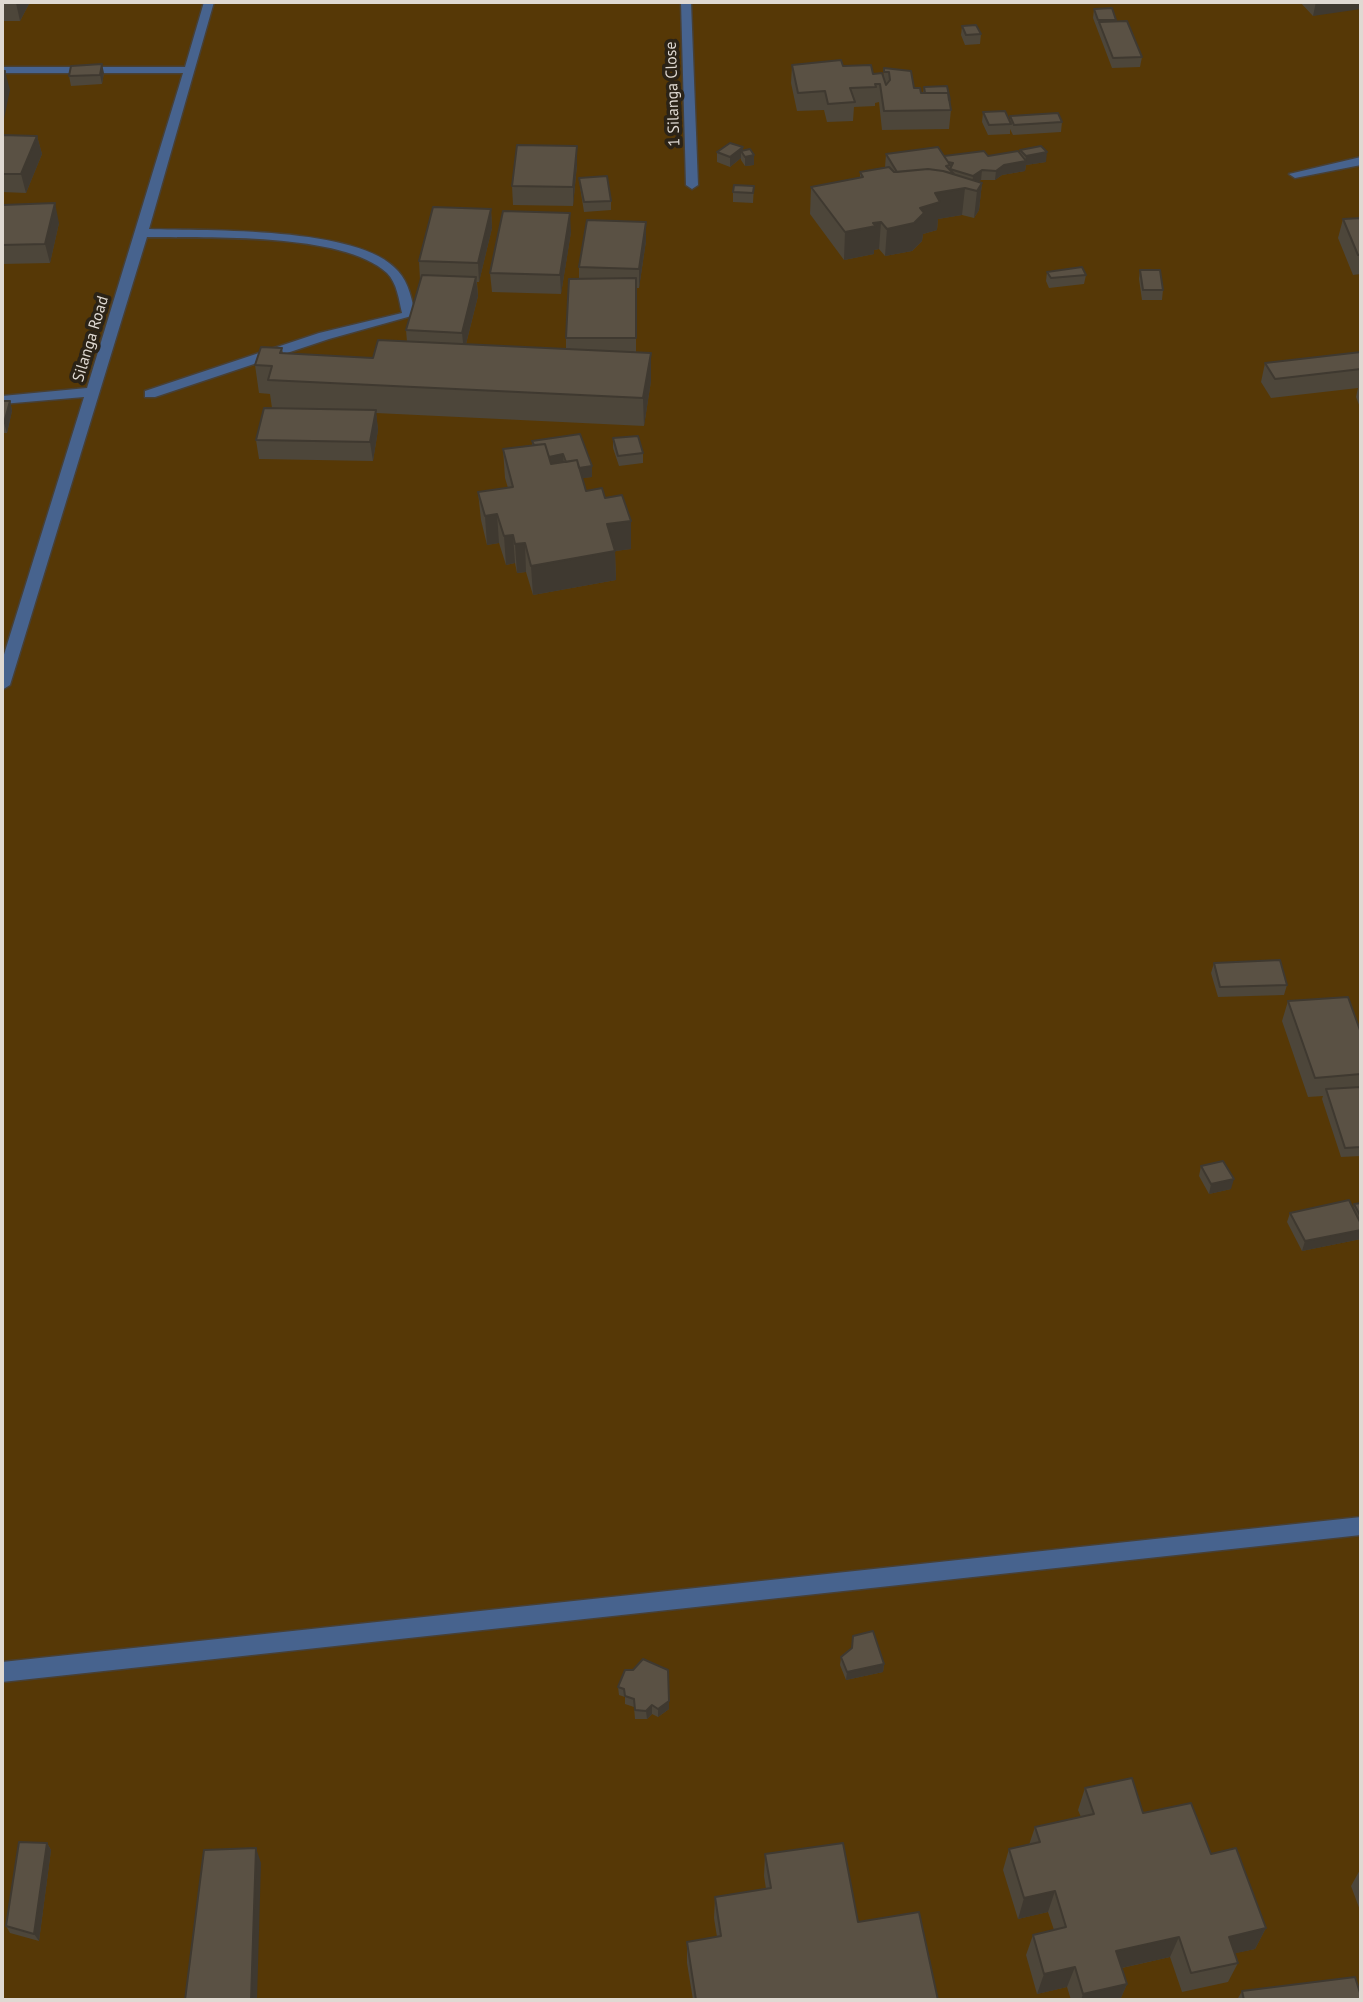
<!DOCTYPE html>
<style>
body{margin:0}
#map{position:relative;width:1363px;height:2002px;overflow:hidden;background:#2b2317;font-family:"PT Sans",sans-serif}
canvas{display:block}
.frame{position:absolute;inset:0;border:4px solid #dfd9d2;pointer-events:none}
</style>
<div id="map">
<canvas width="1363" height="2002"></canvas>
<div class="frame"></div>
</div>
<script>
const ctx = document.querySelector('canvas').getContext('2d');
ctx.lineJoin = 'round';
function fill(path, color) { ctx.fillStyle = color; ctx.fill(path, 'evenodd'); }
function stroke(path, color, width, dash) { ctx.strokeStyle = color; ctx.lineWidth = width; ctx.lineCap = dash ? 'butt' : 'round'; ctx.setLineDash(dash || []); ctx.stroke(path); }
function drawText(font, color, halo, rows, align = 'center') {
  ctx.font = font + ' "PT Sans",sans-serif'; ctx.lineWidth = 7; ctx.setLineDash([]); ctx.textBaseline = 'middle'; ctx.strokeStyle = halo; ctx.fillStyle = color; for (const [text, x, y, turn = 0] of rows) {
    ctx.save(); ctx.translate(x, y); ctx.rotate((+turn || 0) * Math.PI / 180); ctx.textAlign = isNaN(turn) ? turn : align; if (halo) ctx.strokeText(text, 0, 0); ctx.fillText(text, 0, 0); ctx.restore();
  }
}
const green = new Path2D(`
 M2,2H1361V2000H2Z`);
const minor = new Path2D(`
 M204,2H214L149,229C207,231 360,226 398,271C409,283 412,300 415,315L329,339L155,397H145V391L319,333L402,313C399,300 397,283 387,273C343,232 206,238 147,237L10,685L2,690V661L84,397L2,404V396L87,388L183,73H2V67H185Z
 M681,2H691L698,185L692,189L686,185Z
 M1361,157V165L1295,178L1289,174Z
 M1361,1517V1535L2,1682V1662Z`);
const wall = new Path2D(`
 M2,2H30L20,21H2Z
 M1300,2H1361L1313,16Z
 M1094,9L1116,20V21L1142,57L1140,67L1112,68L1093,18Z
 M962,26L981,34L980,44L965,45L961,35Z
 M792,65L843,66L883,77L884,68L921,93H923L924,87L950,100L951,110L949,129L882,130L879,102L875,103V106L854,107L853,121L827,122L824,110L797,111L791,83Z
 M104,73L102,84L71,86L69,76Z
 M983,112L1010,121V116L1062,122L1061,132L1013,135L1010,129V134L988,135L982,122Z
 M2,135L37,136L42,154L26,193L2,192Z
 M743,150L754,165L745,166L741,160V158L730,167L717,162V152Z
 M1020,150L1046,162L1026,165L1025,171L1002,175L995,180H981L978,181L982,183L979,210L974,218L962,215L938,219L937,230L923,234L922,241L912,251L885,256L879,249L874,250V254L844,260L810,214L811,187L860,178V172L885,167L886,154L944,156H988L1020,153Z
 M577,165L573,206L513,205L512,186Z
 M579,178L611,201V210L584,212L580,187Z
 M754,186L753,203L733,202V192Z
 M2,205L59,223L50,263L2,264Z
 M491,209L492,228L479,282H477L478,296L466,344L566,349V338L579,279V267L646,241L639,288H636V353L651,381L644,426L376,413L378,430L373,461L259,459L256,440L272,408L270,394L259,393L255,365L282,348L283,353L373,358L407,342L406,330L420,280L419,261Z
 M1361,218V274L1353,275L1338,238L1343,219Z
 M571,232L561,294L492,292L490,273Z
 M1140,270L1163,290L1162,300H1142L1139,279Z
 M1047,272L1086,275L1084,284L1049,288L1046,281Z
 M1361,352V410L1356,397L1358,388L1271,398L1261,382L1265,363Z
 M2,401H10L12,411L7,433H2Z
 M613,438L643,453V463L619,466L613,448Z
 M532,441L592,466V477L582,478L586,491L605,498L631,521V549L615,551L616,580L533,595L526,572L517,573L515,563L506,565L499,543L487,545L481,520L478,492L508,488L505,478L503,449L532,445Z
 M1214,963L1287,985L1284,995L1218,997L1211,973Z
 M1288,1001L1361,1033V1156L1341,1157L1322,1099L1323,1096L1308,1097L1282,1021Z
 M1201,1166L1231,1189L1209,1194L1199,1176Z
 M1361,1203V1239L1302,1251L1287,1222L1290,1213L1353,1208L1354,1204Z
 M852,1648L884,1664L883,1672L846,1680L840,1665L841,1657Z
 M618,1687L669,1709L658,1717L652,1714L647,1719H635L634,1707L625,1704V1697L619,1695Z
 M1085,1788L1143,1813L1211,1854L1266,1928L1255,1949L1235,1953L1238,1963L1228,1982L1182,1992L1170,1957L1122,1968L1127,1984L1120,2000H1071L1067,1987L1037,1994L1026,1955L1033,1935L1054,1930L1048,1912L1018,1919L1003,1870L1009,1849L1029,1845L1035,1827L1081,1817L1078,1810Z
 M47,1843L51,1850L39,1941L10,1933L6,1926Z
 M765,1854L858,1922L938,2000H693L687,1963V1942L717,1937L714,1918L715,1897L766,1889L764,1876Z
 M1361,1868V1913L1351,1886Z
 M1242,1991L1361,2000H1237Z`);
const shadedWall = new Path2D(`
 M17,2H30L20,21L16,3Z
 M1316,2H1361V9L1313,16Z
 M102,64L104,73L102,84L100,75Z
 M5,71L10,90L4,119L2,109V90Z
 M37,136L42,154L26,193L21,174Z
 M577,146V165L573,206V187Z
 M743,147V153L741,151V158L730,167V157Z
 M1047,152L1046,162L1026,165L1025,171L1002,175L995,180L996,171L1004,165L1025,161L1026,156Z
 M754,155V165L745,166V157Z
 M982,170L981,180L972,186L973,176Z
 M982,183L979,210L974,218L977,191Z
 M965,188L962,215L938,219L937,230L923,234L922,241L912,251L885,256L887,229L920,208L935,193Z
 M55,203L59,223L50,263L45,244Z
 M491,209L492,228L479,282L478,263Z
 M570,213L571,232L561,294L560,275Z
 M646,222V241L639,288V269Z
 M881,222L879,249L874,250V254L844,260L845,232Z
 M476,277L478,296L464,352L462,333Z
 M651,353V381L644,426L643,398Z
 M10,401L12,411L7,433L4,423Z
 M376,410L378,430L373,461L370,442Z
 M563,454L564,465L539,468L538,458Z
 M592,466V477L569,480V470Z
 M497,514L499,543L487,545L485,516Z
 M631,521V549L615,551L616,580L533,595L531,566L607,524Z
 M513,535L515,563L506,565L504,536Z
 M525,543L526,572L517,573L515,544Z
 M1234,1179L1231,1189L1209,1194L1211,1184Z
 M1361,1230V1239L1302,1251L1305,1241Z
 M884,1664L883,1672L846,1680L847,1672Z
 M669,1701V1709L658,1717V1709Z
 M652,1705V1714L647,1719L646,1711Z
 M47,1843L51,1850L39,1941L34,1934Z
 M256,1848L261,1863L257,2000H251Z
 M1055,1891L1048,1912L1018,1919L1024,1898Z
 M1266,1928L1255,1949L1219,1957L1229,1937Z
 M1179,1937L1170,1957L1108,1971L1116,1951Z
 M1075,1967L1067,1987L1037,1994L1044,1974Z
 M1127,1984L1120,2000H1081L1083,1994Z`);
const building = new Path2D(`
 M2,2H17L16,3H2Z
 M1112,8L1116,20H1098L1094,9Z
 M1127,21L1142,57L1113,58L1099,22Z
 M976,25L981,34L966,35L962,26Z
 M841,60L843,66L871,65L873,74L882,73L886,85L890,80L889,72H884V68L911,71L914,88H920L921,93H948L951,110L884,111L880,84H875L876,87L850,88L855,102L828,104L825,91L798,93L792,65Z
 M102,64L100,75L69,76L71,66Z
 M2,71H5L2,90Z
 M947,86L950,100H949L948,93H925L924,87Z
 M1005,111L1011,124L989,125L983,112Z
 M1058,113L1062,122L1014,125L1010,116Z
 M2,135L37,136L21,174H2Z
 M730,143L743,147L730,157L717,152Z
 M517,145L577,146L573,187L512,186Z
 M1041,146L1047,152L1026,156L1020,150Z
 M938,147L950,165L946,166L954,174L943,171L928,169L897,172L886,154Z
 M750,149L754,155L745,157L741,151Z
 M984,151L988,156L1018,151L1026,161L1004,165L996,171L982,170L973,176L950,169L953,163L948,162L944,156Z
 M889,167L894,172L928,169L943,171L982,183L977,191L965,188L935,193L940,202L920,208L924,213L914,223L887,229L881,222L873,223L876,226L845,232L811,187L863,177L860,172Z
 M607,176L611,201L584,202L579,178Z
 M734,185L754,186L753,193L733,192Z
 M55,203L45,244L2,245V205Z
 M433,207L491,209L478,263L419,261Z
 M503,211L570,213L560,275L490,273Z
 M1361,218V255H1358L1343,219Z
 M587,220L646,222L639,269L579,267Z
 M1082,267L1086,275L1051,278L1047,272Z
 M1140,270H1160L1163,290H1143Z
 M422,275L476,277L462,333L406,330Z
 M636,278V338H566L569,279Z
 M378,340L651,353L643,398L268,380L272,366L255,365L261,347L282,348L280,353L373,358Z
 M1361,352V369L1275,379L1265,363Z
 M2,401H10L4,423H2Z
 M264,408L376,410L370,442L256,440Z
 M580,434L592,466L579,468L577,460L566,462L563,454L549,457L545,444L534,445L532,441Z
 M638,436L643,453L618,456L613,438Z
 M545,444L551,464L577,460L586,491L602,488L605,498L622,495L631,521L607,524L615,551L531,566L525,543L515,544L513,535L504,536L497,514L485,516L478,492L513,487L503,449Z
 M1280,960L1287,985L1220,987L1214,963Z
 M1348,997L1361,1033V1074L1315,1078L1288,1001Z
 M1361,1087V1147L1345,1148L1326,1089Z
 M1223,1161L1234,1179L1211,1184L1201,1166Z
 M1349,1200L1361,1224V1230L1305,1241L1290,1213Z
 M1361,1203V1217L1354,1204Z
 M873,1631L884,1664L847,1672L841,1657L852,1648L853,1636Z
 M643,1659L668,1670L669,1701L658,1709L652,1705L646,1711L635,1710L634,1699L625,1696L624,1689L618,1687L625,1670H633Z
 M1132,1778L1143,1813L1191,1803L1211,1854L1236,1848L1266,1928L1229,1937L1238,1963L1191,1973L1179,1937L1116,1951L1127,1984L1083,1994L1075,1967L1044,1974L1033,1935L1066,1927L1055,1891L1024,1898L1009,1849L1040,1842L1035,1827L1094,1814L1085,1788Z
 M19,1842L47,1843L34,1934L6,1926Z
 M843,1843L858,1922L919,1912L938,2000H696L687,1942L721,1936L715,1897L771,1888L765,1854Z
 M256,1848L251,2000H185L204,1850Z
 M1355,1977L1361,1996V2000H1244L1242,1991Z`);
const farStreetnames = [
 ["1 Silanga Close",673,94,-92],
 ["Silanga Road",91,339,-73]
];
fill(green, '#563806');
stroke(minor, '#484035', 3);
fill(minor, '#47638e');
fill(wall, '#4d463a');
fill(shadedWall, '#3f3930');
fill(building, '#5a5144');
stroke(building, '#3f3930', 2);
drawText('16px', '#dfd9d2', '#2b2317', farStreetnames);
</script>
